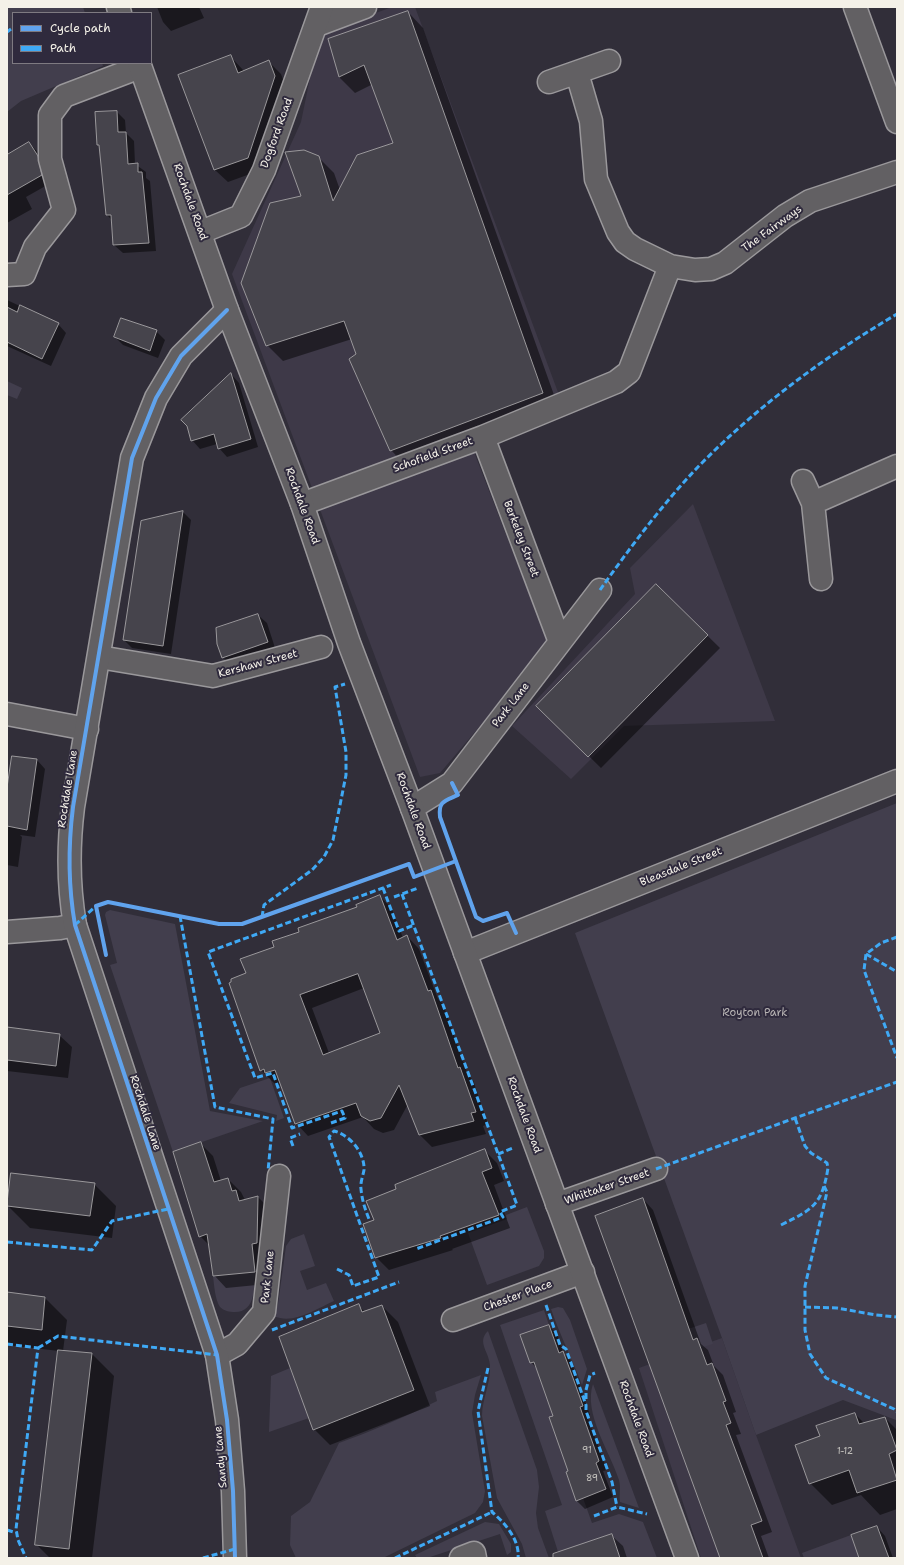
<!DOCTYPE html>
<style>
body{margin:0}
#map{position:relative;width:904px;height:1565px;overflow:hidden;background:#312e39;font-family:"Shantell Sans",sans-serif}
canvas{display:block}
.frame{position:absolute;inset:0;border:8px solid #f4f1e8;pointer-events:none}
.legend{position:absolute;left:12px;top:12px;width:140px;height:52px;box-sizing:border-box;background:#2f2a3d;border:1px solid #7e7a81;margin:0;padding:5px 7px;list-style:none;font-size:12px;color:#f4f1e8}
.legend li{display:flex;align-items:center;gap:8px;height:20px}
.legend b{width:20px;border:1px solid #7e7a81}
</style>
<div id="map">
<canvas width="904" height="1565"></canvas>
<div class="frame"></div>
<ul class="legend">
<li><b style="height:5px;background:#60a3ed"></b>Cycle path</li>
<li><b style="height:5px;background:#3fa9f5"></b>Path</li>
</ul>
</div>
<script>
const ctx = document.querySelector('canvas').getContext('2d');
ctx.lineJoin = 'round';
function fill(path, color) { ctx.fillStyle = color; ctx.fill(path, 'evenodd'); }
function stroke(path, color, width, dash) { ctx.strokeStyle = color; ctx.lineWidth = width; ctx.lineCap = dash ? 'butt' : 'round'; ctx.setLineDash(dash || []); ctx.stroke(path); }
function drawText(font, color, halo, rows, align = 'center') {
  ctx.font = font + ' "Shantell Sans",sans-serif'; ctx.lineWidth = 4; ctx.setLineDash([]); ctx.textBaseline = 'middle'; ctx.strokeStyle = halo; ctx.fillStyle = color; for (const [text, x, y, turn = 0] of rows) {
    ctx.save(); ctx.translate(x, y); ctx.rotate((+turn || 0) * Math.PI / 180); ctx.textAlign = isNaN(turn) ? turn : align; if (halo) ctx.strokeText(text, 0, 0); ctx.fillText(text, 0, 0); ctx.restore();
  }
}
const built = new Path2D(`
 M392,7H415L559,395L467,434L549,645L440,773L420,777L232,274L301,122L319,34Z
 M693,504L775,721L624,726L571,779L512,726L635,594L630,568Z
 M722,1338L756,1435L801,1558H701L639,1368Z`);
const green = new Path2D(`
 M7,7H83L85,13H13V63H102L103,66L21,101L7,112Z
 M7,381L22,388L17,399L7,395Z
 M897,803V1423L896,1420L843,1400L756,1435L722,1338L575,933Z
 M110,910L175,924L210,1111L263,1121L173,1152L110,965L117,963L105,915L106,912Z
 M270,1078L284,1118L276,1121L277,1115L229,1103L240,1088Z
 M527,1207L544,1251V1258L539,1266L487,1285L468,1233L507,1219L506,1215Z
 M304,1234L315,1266L300,1271L307,1290L326,1283L334,1301C316,1309 293,1325 274,1316L278,1304L286,1246L291,1239Z
 M255,1272C254,1287 256,1312 235,1312C229,1312 224,1311 220,1307C215,1300 214,1284 213,1276Z
 M558,1307L563,1308L570,1320L587,1369L582,1385C572,1359 560,1335 551,1309Z
 M544,1310L549,1325L521,1335C543,1378 556,1424 569,1471L566,1473L576,1500L583,1498L592,1523L619,1514L643,1522L657,1558H620L612,1534L560,1558L545,1511L562,1505L500,1325Z
 M706,1323L713,1344L700,1348L697,1339L686,1342L682,1331Z
 M488,1331L537,1470L539,1487L536,1513L538,1528L549,1558H526L522,1544L497,1498L482,1416C482,1399 491,1383 490,1366C490,1353 476,1342 488,1331Z
 M290,1368L309,1418L269,1432L271,1376Z
 M481,1375L475,1395L472,1413L485,1491L483,1502L475,1513L383,1558H296L290,1545L291,1516L310,1502L339,1443C372,1431 405,1417 437,1401L435,1392Z
 M593,1384L639,1508L620,1502C619,1495 621,1487 619,1480C610,1452 583,1413 593,1384Z
 M485,1522L499,1524L511,1544V1552L507,1555L500,1534L427,1558H417L415,1555Z
 M851,1535L859,1558H804L802,1553Z`);
const shadow = new Path2D(`
 M157,7H199L204,18L171,31L163,22Z
 M408,12L423,28L559,409L406,466L391,450L352,339L283,361L267,345L318,157L334,173L340,190L395,143L373,84L355,93L339,77L329,40Z
 M231,57L244,71L269,62L281,74L287,90L261,170L228,182L215,170L180,76Z
 M117,112L125,120L126,133L134,141L135,164L146,172V178L150,181L156,251L123,253L114,245L112,220L107,215L100,147L98,145Z
 M29,143L38,152L46,166L49,184L26,197L32,209L7,223V171Z
 M7,300L58,324L66,333L51,366L7,346Z
 M156,331L165,340L158,358L123,345L115,337Z
 M231,374L239,383L258,447L227,457L219,448L217,444L200,449L192,440Z
 M183,512L191,520L171,654L132,648L124,640Z
 M656,585L720,648L601,768L538,706Z
 M258,615L267,623L276,651L231,666L223,657Z
 M13,757L37,760L45,769L35,837L20,835L22,837L18,867L7,865V795Z
 M380,896L392,909L403,938L407,936L419,949L438,999L443,1004L468,1075L473,1080L488,1124L483,1126L486,1134L432,1147L420,1135L408,1104L394,1130L383,1133L374,1129L363,1117L308,1136L296,1123L282,1084L279,1085L274,1083L261,1070L247,974L275,947L301,933ZM364,988L381,1033L329,1053L312,1008Z
 M7,1028L59,1035L72,1047L68,1078L7,1071Z
 M200,1143L213,1156L221,1181L228,1179L241,1192L245,1200L258,1197L271,1210L267,1284L226,1288L214,1275L210,1246L200,1236Z
 M485,1151L497,1163L504,1181L494,1185L510,1228L452,1249L453,1250L389,1270L376,1257L398,1189Z
 M94,1184L116,1206L112,1238L30,1228L8,1206Z
 M643,1199L653,1210L701,1344L708,1350L714,1366L723,1375L736,1412L733,1413L741,1434L736,1435L772,1532L761,1536L769,1558H720L652,1365Z
 M7,1293L45,1298L67,1320L63,1351L92,1354L114,1376L92,1558H50L36,1544L59,1351L7,1345Z
 M358,1305L365,1312L382,1306L398,1322L430,1406L330,1445L314,1429Z
 M549,1326L557,1334L564,1354L571,1361L590,1415L587,1416L607,1470L603,1471L613,1497L585,1509L576,1500L554,1417L537,1369L531,1362Z
 M855,1414L865,1424L885,1418L897,1430V1509L880,1515L861,1495L832,1505L810,1483L821,1437Z
 M877,1527L885,1536L893,1558H860Z
 M612,1536L623,1546L627,1558H588Z`);
const building = new Path2D(`
 M408,11L543,393L390,451L349,359L356,354L344,321L266,346L241,283L270,203L301,196L285,152L304,150L319,156L333,201L357,155L393,143L364,65L339,77L328,39Z
 M231,55L238,73L269,60L275,76L248,158L214,170L178,75Z
 M117,111L118,132H126L128,164L138,163V172H142L149,243L113,245L111,215H106L99,145H97L95,112Z
 M29,142L38,156L42,175L7,195V155Z
 M20,305L59,323L42,359L7,342V307L17,312Z
 M121,318L157,330L150,351L114,337Z
 M231,373L251,439L218,449L214,434L191,441L187,426L181,420Z
 M183,511L163,646L123,640L141,521Z
 M656,584L708,635L588,757L536,706Z
 M258,614L268,642L222,658L217,644L216,628Z
 M12,756L37,759L27,830L7,826V788Z
 M380,895L397,940L407,935L428,991L431,990L458,1068L460,1067L476,1112L471,1113L474,1121L419,1135L399,1085L381,1118L370,1121L361,1116L356,1103L295,1124L275,1070L265,1073L264,1069L260,1071L229,983L231,982V979L246,973L240,959L274,947L272,941L299,932L298,928L357,907L356,905ZM358,974L380,1033L323,1055L300,995Z
 M7,1027L60,1034L56,1066L7,1060Z
 M201,1142L214,1182L228,1178L232,1191L236,1190L239,1201L258,1196L257,1243L252,1244L255,1272L213,1276L207,1234L199,1237L173,1152Z
 M485,1149L492,1168L482,1172L499,1215L440,1236L441,1238L375,1258L363,1224L374,1220L366,1201L396,1189L395,1185Z
 M11,1173L95,1183L90,1216L7,1206Z
 M643,1198L693,1340L697,1338L707,1365L712,1363L726,1401L723,1402L731,1423L726,1425L762,1521L751,1525L763,1558H720L595,1216Z
 M7,1292L45,1297L42,1330L7,1326Z
 M359,1304L362,1312L382,1305L414,1390L313,1430L279,1337Z
 M549,1325L559,1353L563,1351L573,1378L583,1406L580,1407L599,1461L596,1463L606,1489L576,1501L566,1472L568,1471L549,1417L553,1416L534,1362L530,1363L520,1335Z
 M58,1350L92,1353L69,1549L35,1545Z
 M855,1413L859,1424L885,1417L897,1450L889,1454L897,1480L857,1493L849,1470L809,1484L795,1445L820,1436L816,1426Z
 M877,1526L889,1558H859L851,1535Z
 M612,1534L620,1558H553V1554Z`);
const street = new Path2D(`
 M855,7L897,122
 M317,25L365,7
 M577,73L591,121L596,179L618,232L625,242L635,249L670,266L695,270L711,269L725,263L785,216L810,201L897,172
 M549,82L609,61
 M7,275L24,274L35,247L64,210L50,159V115L64,96L140,67
 M483,437L560,642
 M803,481L813,503L821,579
 M813,503L897,466
 M302,504L483,437L616,382L629,372L670,266
 M99,657L213,676L321,647
 M7,714L87,729
 M412,808L452,783L600,590
 M7,932L60,928L75,925
 M465,953L897,781
 M557,1204L656,1169
 M453,1320L583,1272
 M217,1355L237,1344L264,1312L279,1176
 M461,1558L474,1553L475,1558`);
const secondary = new Path2D(`
 M201,232L241,216L264,170L322,7
 M227,310L181,356L156,398L132,458L73,807C68,847 68,885 75,925L217,1355L227,1420L233,1491L235,1558`);
const primary = new Path2D(`
 M118,7L120,13
 M139,63L227,310L302,504L349,643L412,808L687,1558`);
const quiet = new Path2D(`
 M7,32L11,29
 M600,590C629,549 662,505 696,469C755,408 824,357 897,314
 M383,888L399,931L414,925
 M402,894L517,1205L500,1212L503,1217L416,1249
 M394,897L418,888
 M180,916L215,1107L273,1119L268,1171
 M262,917L264,905L312,870L324,857L333,840L346,775V752L335,687L345,684
 M75,925L96,906
 M897,937L881,943L866,954L864,970L897,1058
 M866,954L897,972
 M331,1123L345,1118L342,1111L292,1128L273,1073L255,1078L208,952L391,885
 M293,1146L290,1138L300,1134
 M498,1154L513,1148
 M656,1169L795,1118L897,1082
 M824,1186L827,1192L805,1286V1330L810,1354L826,1378L894,1409L897,1412
 M781,1225C813,1209 822,1205 828,1168L827,1163L811,1153L805,1146L795,1118
 M7,1242L92,1250L112,1221L168,1209
 M337,1269L349,1275L353,1286L379,1277L329,1137L334,1131C350,1135 365,1153 364,1170C363,1176 360,1183 361,1189C362,1200 365,1209 369,1219
 M546,1305L560,1345L566,1349L586,1405V1411L612,1482L617,1507
 M805,1307L837,1308L876,1315L897,1317
 M272,1330L399,1282
 M7,1344L38,1348L16,1529L18,1540L26,1558
 M38,1348L58,1336L217,1355
 M488,1368L478,1411L492,1512C505,1523 520,1540 518,1558
 M586,1399V1390L590,1375L595,1373
 M594,1516L617,1507L647,1514
 M7,1530L17,1533
 M203,1558L235,1549
 M395,1558L492,1512`);
const cycleway = new Path2D(`
 M227,310L181,356L156,398L132,458L73,807C68,847 68,885 75,925L217,1355L227,1420L233,1491L235,1558
 M452,783L458,795C445,801 438,801 440,817L476,917L483,921L507,913L516,933
 M106,955L96,906L108,902L219,924H242L409,864L414,877L456,861`);
const numberNames = [
 ["91",587,1451],
 ["1-12",845,1452],
 ["89",592,1479]
];
const streetNames = [
 ["Dogford Road",277,133,-70],
 ["Rochdale Road",190,202,70],
 ["The Fairways",772,229,-36],
 ["Schofield Street",433,455,-20],
 ["Rochdale Road",302,506,70],
 ["Berkeley Street",521,539,69],
 ["Kershaw Street",258,664,-15],
 ["Park Lane",511,705,-52],
 ["Rochdale Lane",68,789,-81],
 ["Rochdale Road",413,811,70],
 ["Bleasdale Street",681,867,-22],
 ["Rochdale Lane",145,1113,72],
 ["Rochdale Road",524,1115,70],
 ["Whittaker Street",607,1187,-19],
 ["Park Lane",268,1277,-84],
 ["Chester Place",518,1296,-20],
 ["Rochdale Road",636,1419,70],
 ["Sandy Lane",221,1457,-95]
];
const parkNames = [
 ["Royton Park",755,1013]
];
fill(built, '#3e3948');
fill(green, '#423e4d');
fill(shadow, '#0007');
fill(building, '#46444c');
stroke(building, '#9a989b', 1);
stroke(street, '#9a989b', 25);
stroke(secondary, '#9a989b', 25);
stroke(primary, '#9a989b', 25);
stroke(street, '#626063', 22);
stroke(secondary, '#626063', 22);
stroke(primary, '#626063', 22);
stroke(quiet, '#3fa9f5', 3, [6, 3]);
stroke(cycleway, '#60a3ed', 4);
drawText('9px', '#c8c6c1', null, numberNames);
drawText('11px', '#f4f1e8', '#2f2a3d', streetNames);
drawText('11px', '#b7b3b3', '#2f2a3d', parkNames);
</script>
